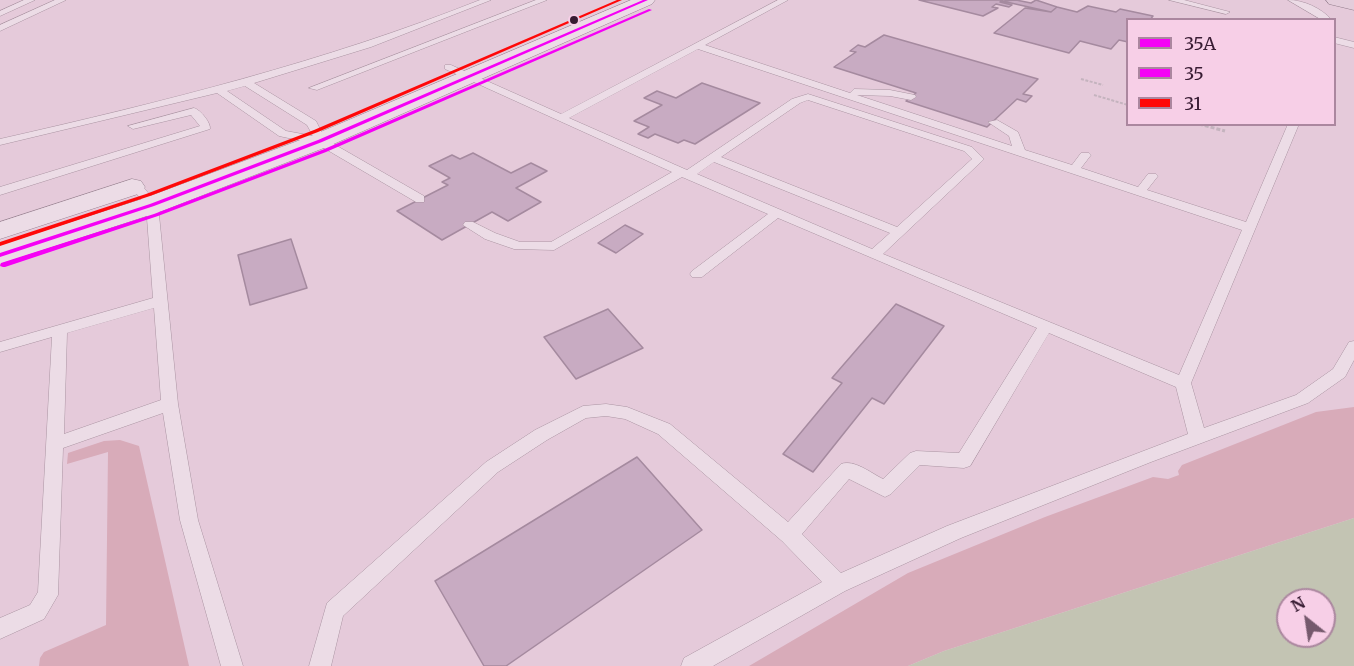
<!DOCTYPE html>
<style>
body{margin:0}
#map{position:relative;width:1354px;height:666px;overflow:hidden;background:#e5cada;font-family:Merriweather,serif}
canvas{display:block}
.legend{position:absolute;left:1126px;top:18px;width:210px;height:108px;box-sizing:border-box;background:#f7cfe7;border:2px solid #ab879f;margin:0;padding:8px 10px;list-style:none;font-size:18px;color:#381c33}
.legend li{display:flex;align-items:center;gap:12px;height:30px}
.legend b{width:30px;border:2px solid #ab879f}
.north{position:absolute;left:1276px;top:588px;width:60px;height:60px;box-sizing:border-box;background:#f7cfe7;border:2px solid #ab879f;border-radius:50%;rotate:330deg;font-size:16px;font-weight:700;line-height:24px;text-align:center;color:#381c33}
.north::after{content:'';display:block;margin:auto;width:21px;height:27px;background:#75596d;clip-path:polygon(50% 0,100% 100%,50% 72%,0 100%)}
</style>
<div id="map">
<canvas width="1354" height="666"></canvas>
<ul class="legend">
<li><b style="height:8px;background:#f501f5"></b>35A</li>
<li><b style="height:8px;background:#f501f5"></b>35</li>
<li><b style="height:8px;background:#ff0808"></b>31</li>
</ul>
<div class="north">N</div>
</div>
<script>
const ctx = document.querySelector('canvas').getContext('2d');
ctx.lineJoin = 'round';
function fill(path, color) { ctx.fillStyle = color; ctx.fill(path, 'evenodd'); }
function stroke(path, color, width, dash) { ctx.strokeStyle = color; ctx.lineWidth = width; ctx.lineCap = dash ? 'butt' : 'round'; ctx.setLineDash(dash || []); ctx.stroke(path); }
const green = new Path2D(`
 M1354,407V518L944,651L908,666H749L908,573L1045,517L1153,477L1168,479L1179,475L1178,471L1182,465L1316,412Z
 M120,440L139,446L189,666H39L40,658L44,652L106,625L108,452L67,464L68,453L104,441Z`);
const water = new Path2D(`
 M1354,518V666H908L944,651ZM1288,600H1324V636H1288Z`);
const building = new Path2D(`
 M919,0H1002L1000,2L1012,5L1009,7L996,4L992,7L998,8L983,16Z
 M1016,0L1031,3L1036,0L1057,7L1051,12L1002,1Z
 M1088,6L1116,12L1120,9L1153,16L1150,20H1128V42L1119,40L1111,49L1080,41L1069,53L994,33L1025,8L1051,12L1057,7L1077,12Z
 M884,35L1038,79L1023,94L1032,96L1026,102L1017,99L987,127L906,101L916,93L834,67L856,52L850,51L858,45L865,47Z
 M702,83L760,103L695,144L684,140L678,143L655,134L648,138L638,134L649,127L634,121L662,105L644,98L657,91L676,98Z
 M473,153L511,173L531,163L547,171L516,188L541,202L508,221L492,212L442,240L397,211L448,185L442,182L450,178L429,166L452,155L460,159Z
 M625,225L643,234L616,253L598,243Z
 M291,239L307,288L250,305L238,255Z
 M896,304L944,326L884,404L872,398L813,472L783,454L842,383L832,378Z
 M608,309L643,348L576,379L544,337Z
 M637,457L702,530L506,666H484L435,581Z`);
const pathFar1 = new Path2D(`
 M1081,79L1103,85
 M1094,95L1128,105`);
const path = new Path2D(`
 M1199,124L1225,131`);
const service = new Path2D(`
 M24,0H35L0,16V11Z
 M55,0H66L0,31V25Z
 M480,0H491L371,47L254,83L316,121L325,139L424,196V202H416L317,144L279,136L217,93L0,145V139C163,102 324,62 480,0ZM245,86L307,125L313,136L286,131L227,91Z
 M536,0H547L317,90L309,88Z
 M778,0H788L705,45L850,93L854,89L890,90L915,95L916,97L911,100L890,96L857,95L1012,146L1009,136L988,122L997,120L1018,132L1025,150L1072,165L1081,153H1089L1091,155L1081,168L1138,187L1148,174H1156L1158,176L1147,190L1246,222L1288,124H1299L1191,383L1204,428L1296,395L1333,369L1349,342L1354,341V360L1345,377L1308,403L1151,462L961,538L845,591L713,666H681L684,658L822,582L782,541L658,434L625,419L606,416L586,418L547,440L498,472L343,616L331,666H309L327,603L486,462L535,430L583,406L606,404L627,407L670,424L788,522L841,464C854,459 871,473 883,479L910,453L916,451L959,453L1037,328L778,218L702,277H692L690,274L692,271L768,214L682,177L554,250L514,249L485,239L463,225L465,222H473L495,233L520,242H551L672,172L445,69V65H451L561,114ZM698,49L1242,230L1179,375L883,254L982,161L984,159L972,147L808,94L792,99L687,170L569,118ZM808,100L964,151L972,159L897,227L721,157L800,103ZM714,162L890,233L872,249L697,174ZM1049,333L1176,387L1188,434L947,526L841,573L802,534L849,479L885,497L891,494L920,465L964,468L970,466Z
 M1169,0H1184L1230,12L1226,14Z
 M1288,0C1304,0 1321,8 1332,20H1322Z
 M1334,37L1354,42V48L1334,43Z
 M194,108C201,110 211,123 210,129L0,195V187L200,126L191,115L133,129L128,126Z
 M136,182L140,183L158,205L178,404L198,520L243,666H221L180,520L163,413L63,448L58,595L44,619L0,639V618L30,605L38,592L52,337L0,352V342L153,298L146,205L130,186ZM154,308L161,400L64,434L67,333Z`);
const secondary = new Path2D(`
 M631,0H655L652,4L329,146L162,211L0,264V245L142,199L311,136Z
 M132,179L141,181L145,187L141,193L0,239V222Z`);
const primary = new Path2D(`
 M1326,0H1354V10L1329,4Z`);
const bus1 = new Path2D(`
 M643,0H648L322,142L154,206L0,257V253L150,204L318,140Z`);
const bus2 = new Path2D(`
 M649,9L652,10L326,152L158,216L5,267H3L0,266L1,263L154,214L322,150Z`);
const bus3 = new Path2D(`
 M617,0H622L318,132L150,196L0,246V242L146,194L314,130Z`);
const markers = [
 [574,20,5,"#381c33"]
];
fill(green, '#d8abb9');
fill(water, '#c3c4b3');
fill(building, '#c8abc2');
stroke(building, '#a58a9f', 1.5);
stroke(service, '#aa94a2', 1);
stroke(secondary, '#998492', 1);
stroke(primary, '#8f7a89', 1);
stroke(pathFar1, '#c4b3be', 2, [3, 1.5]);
stroke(path, '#c4b3be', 3, [4, 2]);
fill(service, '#ecdce6');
fill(secondary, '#ecdce6');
fill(primary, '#e4cddb');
fill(bus1, '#f501f5');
fill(bus2, '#f501f5');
fill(bus3, '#ff0808');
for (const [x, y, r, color] of markers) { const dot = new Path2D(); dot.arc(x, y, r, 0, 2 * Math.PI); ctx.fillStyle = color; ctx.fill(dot); stroke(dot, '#f7cfe7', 2); }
</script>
